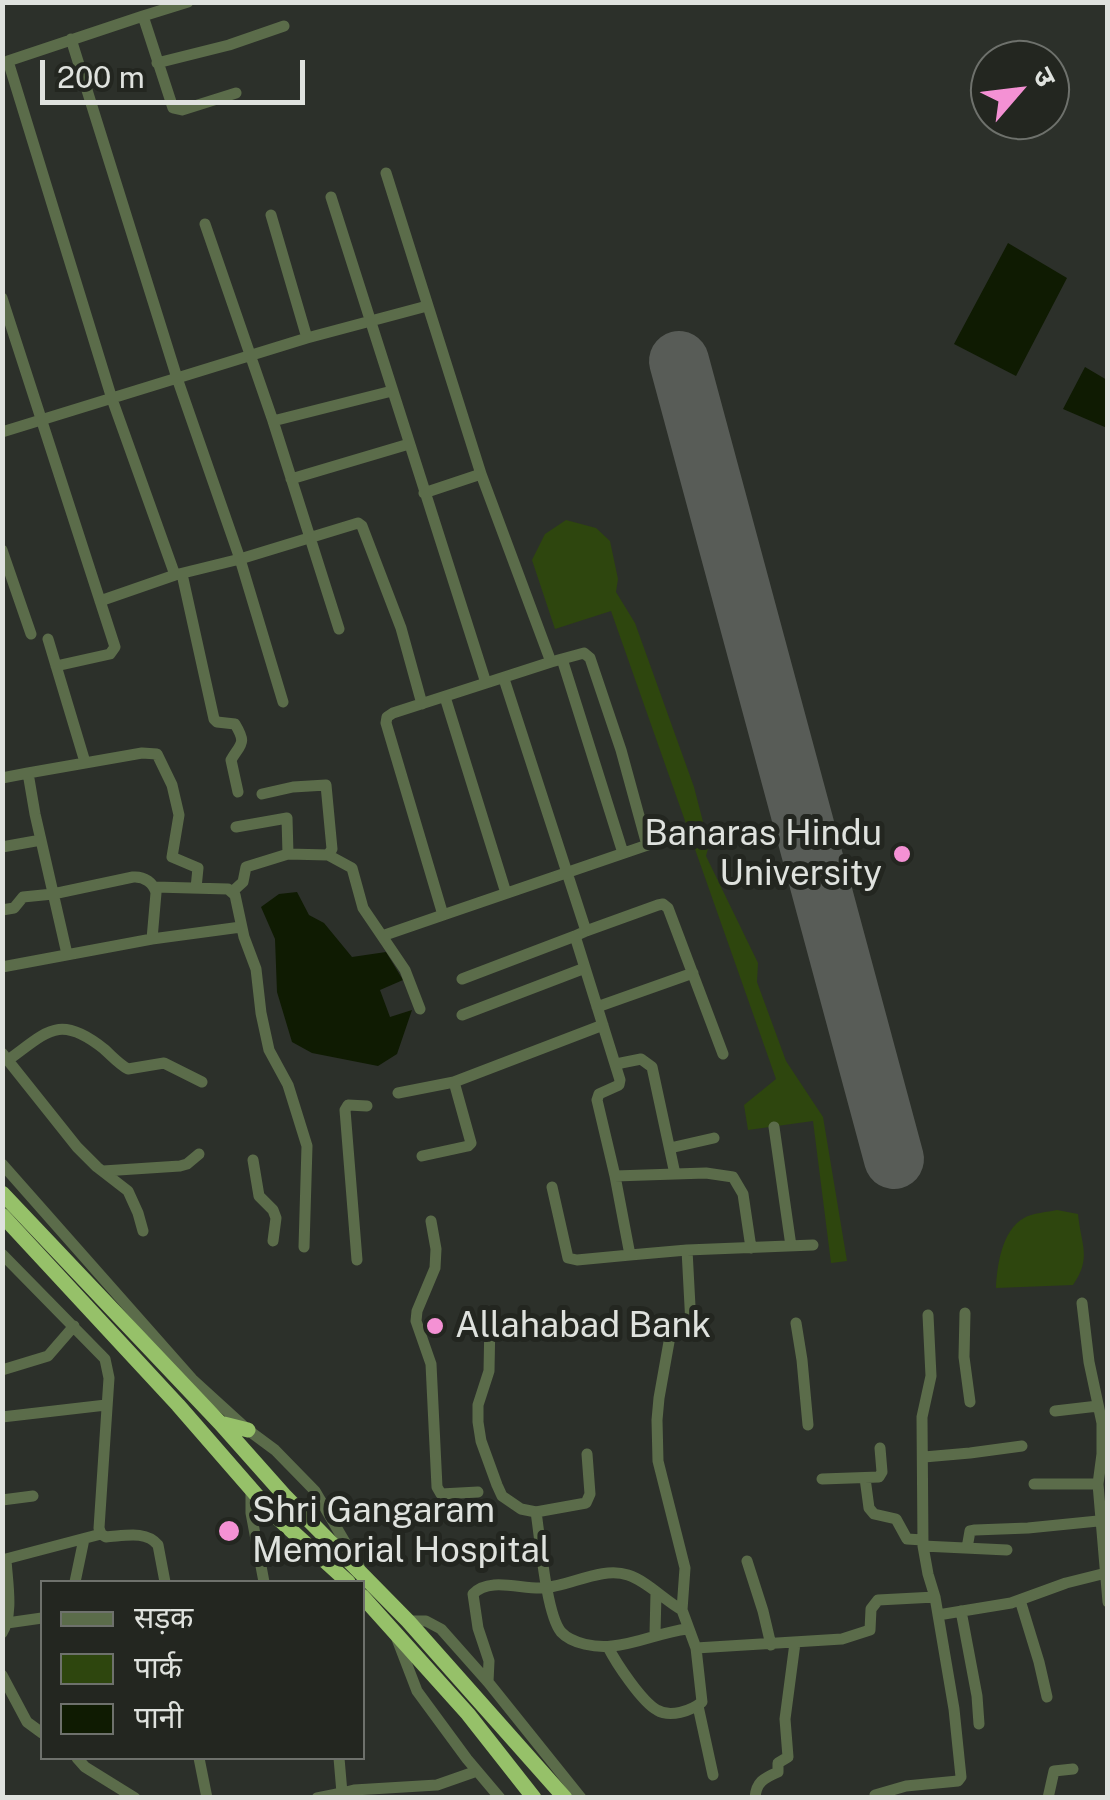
<!DOCTYPE html>
<meta charset="utf-8">
<style>
body{margin:0}
#map{position:relative;width:1110px;height:1800px;overflow:hidden;background:#2c302a;font-family:"Public Sans","Noto Sans Devanagari",sans-serif}
canvas{display:block}
.frame{position:absolute;inset:0;border:5px solid #dfe2de;pointer-events:none}
.legend{position:absolute;left:40px;top:1580px;width:325px;height:180px;box-sizing:border-box;background:#232620;border:2px solid #6e716c;margin:0;padding:12px 18px;list-style:none;font-size:30px;color:#dfe2de}
.legend li{display:flex;align-items:center;gap:20px;height:50px}
.legend b{width:50px;border:2px solid #6e716c}
.north{position:absolute;left:970px;top:40px;width:100px;height:100px;box-sizing:border-box;background:#232620;border:2px solid #6e716c;border-radius:50%;rotate:62deg;font-size:28px;font-weight:700;line-height:40px;text-align:center;color:#dfe2de}
.north::after{content:'';display:block;margin:auto;width:35px;height:45px;background:#f491d4;clip-path:polygon(50% 0,100% 100%,50% 72%,0 100%)}
.scale{position:absolute;left:40px;top:60px;width:265px;height:45px;box-sizing:border-box;border:5px solid #dfe2de;border-top:0;padding-left:12px;font-size:30px;line-height:35px;white-space:nowrap;color:#dfe2de;-webkit-text-stroke:8px #232620;paint-order:stroke}
</style>
<div id="map">
<canvas width="1110" height="1800"></canvas>
<div class="frame"></div>
<ul class="legend">
<li><b style="height:12px;background:#5b6c4a"></b>सड़क</li>
<li><b style="height:28px;background:#2e460e"></b>पार्क</li>
<li><b style="height:28px;background:#0f1b02"></b>पानी</li>
</ul>
<div class="north">उ</div>
<div class="scale">200 m</div>
</div>
<script>
const ctx = document.querySelector('canvas').getContext('2d');
ctx.lineJoin = 'round';
function fill(path, color) { ctx.fillStyle = color; ctx.fill(path, 'evenodd'); }
function stroke(path, color, width, dash) { ctx.strokeStyle = color; ctx.lineWidth = width; ctx.lineCap = dash ? 'butt' : 'round'; ctx.setLineDash(dash || []); ctx.stroke(path); }
function drawText(font, color, halo, rows, align = 'center') {
  ctx.font = font + ' "Public Sans",sans-serif'; ctx.lineWidth = 10; ctx.setLineDash([]); ctx.textBaseline = 'middle'; ctx.strokeStyle = halo; ctx.fillStyle = color; for (const [text, x, y, turn = 0] of rows) {
    ctx.save(); ctx.translate(x, y); ctx.rotate((+turn || 0) * Math.PI / 180); ctx.textAlign = isNaN(turn) ? turn : align; if (halo) ctx.strokeText(text, 0, 0); ctx.fillText(text, 0, 0); ctx.restore();
  }
}
const green = new Path2D(`
 M566,520L596,528L610,541L618,579L616,592L635,623L694,787L709,845L706,856L758,963L757,982L786,1061L823,1117L847,1261L831,1263L813,1121L748,1130L744,1105L776,1079L611,611L555,629L532,560L545,534Z
 M1057,1210L1078,1214C1081,1245 1092,1258 1073,1285L996,1288C997,1266 1002,1230 1024,1218C1032,1213 1048,1212 1057,1210Z`);
const water = new Path2D(`
 M1008,243L1067,278L1016,376L954,344Z
 M1085,367L1107,380V428L1063,409Z
 M297,892L309,915L324,923L352,957L386,952L403,980L380,990L390,1017L412,1010L397,1054L378,1066L312,1053L292,1042L277,992L275,939L261,907L279,894Z`);
const runway = new Path2D(`
 M679,361L894,1159`);
const minor = new Path2D(`
 M143,16L188,2
 M71,39L177,378L240,559L283,702
 M157,63L229,45L284,26
 M236,93L182,110L173,108L143,16L8,61L112,399L175,575L240,559L358,523L362,526L401,628L422,704
 M331,197L486,683L551,662L481,474L386,173
 M271,215L307,338
 M205,224L273,421L392,391
 M2,298L115,647L110,654L56,666
 M273,421L339,629
 M2,432L307,338L427,306
 M291,479L409,444
 M424,493L481,474
 M2,550L31,634
 M182,574L214,719L217,722L235,724C247,744 241,743 231,760L238,792
 M100,601L175,575
 M48,639L85,762
 M562,659L623,853
 M551,662L584,653L590,658L621,750L647,845
 M504,679L586,931L575,936L620,1080L619,1085L599,1094L597,1100L615,1176L630,1255L687,1250L813,1245
 M486,683L393,713L387,717L386,723L443,915L665,839
 M445,697L506,893
 M2,778L28,773
 M236,827L287,818L288,854
 M2,847L41,840
 M328,855L352,868L363,908L382,936L443,915
 M155,887L228,889L235,895L244,937L256,969L261,1013L269,1050L288,1085L307,1146L304,1247
 M233,891L243,882L246,867L288,854L328,855L332,849L326,785L293,787L262,794
 M2,910L14,908L23,897L53,894L133,877C144,876 154,883 156,893L152,939
 M586,931L658,905L663,904L668,908L723,1054
 M382,936L405,970L420,1009
 M67,954L35,814L28,773L142,753L157,754L172,785L179,815L172,857L198,868L196,888
 M2,967L152,939L241,927
 M462,979L575,936
 M597,1007L693,973
 M462,1015L585,968
 M2,1053L77,1147L97,1167L128,1191L138,1213L143,1231
 M8,1060C47,1032 59,1013 104,1049C112,1056 119,1064 128,1069L164,1063L202,1082
 M398,1093L454,1082L603,1025
 M774,1127L791,1246
 M670,1148L714,1138
 M422,1156L468,1146L471,1143L454,1082
 M253,1160L259,1196L273,1210L276,1218L273,1241
 M2,1164L192,1379L248,1430L275,1450L315,1491L359,1566
 M103,1171L180,1166L187,1164L199,1154
 M675,1174L706,1173L733,1177L743,1194L751,1248
 M615,1176L675,1174L652,1067L641,1059L616,1064
 M552,1187L568,1258L577,1260L630,1255
 M431,1221L436,1249L435,1268L417,1311L416,1321L431,1364L437,1487L441,1494L478,1492
 M687,1250L691,1325
 M2,1254L105,1359L109,1378L99,1528L101,1534L106,1537C124,1536 146,1530 158,1545L165,1582
 M357,1260L345,1110L348,1105L367,1106
 M1082,1303L1089,1362L1102,1423V1454L1098,1484L1108,1602
 M965,1313L964,1357L970,1402
 M490,1319L489,1371L478,1405V1422L481,1441L497,1485L502,1496L521,1509L536,1512L586,1503L590,1494L587,1454
 M796,1323L802,1360L808,1425
 M2,1370L48,1356L74,1326
 M1055,1411L1098,1406
 M2,1417L106,1405
 M924,1457L970,1453L1022,1446
 M865,1478L869,1508L874,1514L896,1519L907,1539L923,1540
 M822,1479L879,1477L882,1472L880,1448
 M1034,1484H1098
 M251,1486V1513L264,1582
 M2,1500L33,1496
 M536,1512C540,1537 546,1614 561,1632C572,1644 597,1648 612,1646C638,1644 661,1632 687,1629
 M923,1546L1007,1550
 M967,1548L970,1531L975,1530L1028,1528L1108,1520
 M2,1560L101,1534
 M747,1561L763,1611L771,1645
 M75,1582L84,1539
 M1020,1600L1039,1662L1047,1697
 M961,1611L977,1696L979,1724
 M938,1615L1011,1603L1066,1583L1106,1573
 M408,1621H426L441,1629L488,1682L581,1798
 M7,1623L42,1618
 M2,1633C14,1614 7,1581 6,1559
 M655,1634L656,1593
 M397,1639L417,1691L467,1759L500,1798
 M608,1647C616,1663 642,1702 657,1710C670,1718 691,1711 702,1702L696,1648L682,1610L685,1568L658,1461L657,1420L659,1398L672,1325
 M696,1648L842,1639L870,1630L871,1609L878,1600L935,1597
 M2,1675L27,1722L42,1733
 M488,1682L489,1661L478,1628L473,1594C489,1577 520,1589 542,1588C569,1587 601,1566 628,1575C647,1581 664,1600 682,1610
 M698,1706L713,1775
 M77,1758L85,1767L135,1798
 M199,1758L207,1798
 M875,1795L906,1786L958,1781L961,1777L954,1709L935,1597L928,1574L923,1546L922,1417L931,1376L928,1315
 M317,1798L342,1793L339,1758
 M336,1798L342,1793L354,1790L437,1785L477,1771
 M755,1798C756,1782 764,1778 778,1772V1763L788,1757L785,1719L795,1643
 M1048,1798L1054,1771L1073,1769`);
const highway = new Path2D(`
 M2,1193L220,1423L284,1495L408,1621L565,1798
 M2,1215L178,1405L272,1513L348,1582
 M220,1423L248,1430
 M362,1596L468,1714L534,1798`);
const markers = [
 [902,854,10,"#f491d4"],
 [435,1326,10,"#f491d4"],
 [229,1531,12,"#f491d4"]
];
const poiNames = [
 ["Banaras Hindu",882,834,"right"],
 ["University",882,874,"right"],
 ["Allahabad Bank",455,1326],
 ["Shri Gangaram",252,1511],
 ["Memorial Hospital",252,1551]
];
fill(green, '#2e460e');
fill(water, '#0f1b02');
stroke(runway, '#585c57', 60);
stroke(minor, '#5b6c4a', 11);
stroke(highway, '#96c169', 15);
for (const [x, y, r, color] of markers) { const dot = new Path2D(); dot.arc(x, y, r, 0, 2 * Math.PI); ctx.fillStyle = color; ctx.fill(dot); stroke(dot, '#232620', 4); }
drawText('35px', '#dfe2de', '#232620', poiNames, 'left');
</script>
